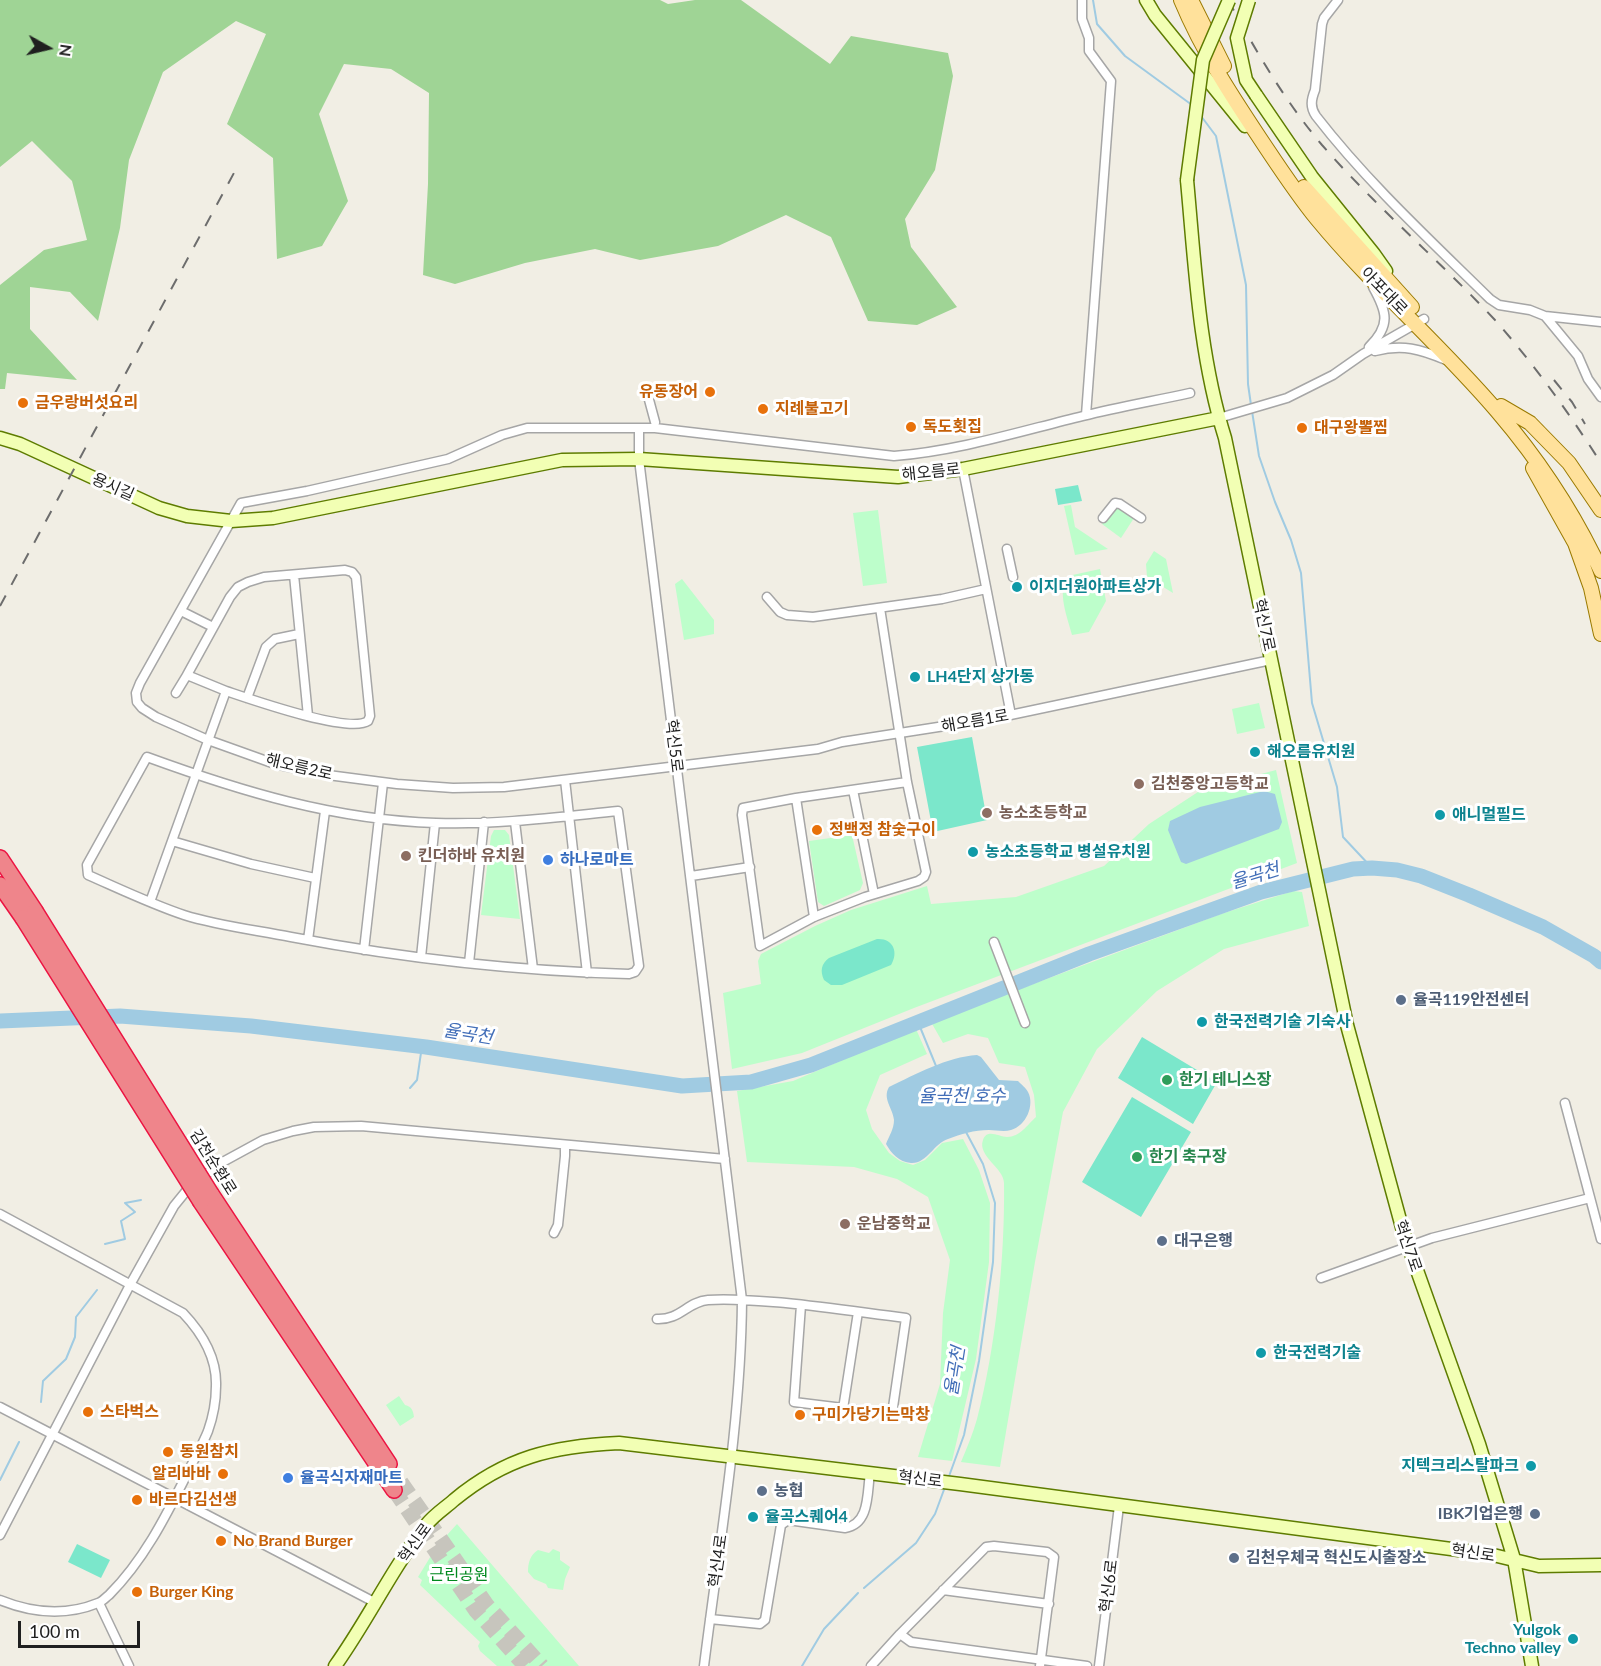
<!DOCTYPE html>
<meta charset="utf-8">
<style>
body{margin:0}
#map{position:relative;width:1601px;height:1666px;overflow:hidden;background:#f1eee4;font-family:Lato,sans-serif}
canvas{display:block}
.north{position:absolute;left:18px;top:18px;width:60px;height:60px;-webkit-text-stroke:4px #fff;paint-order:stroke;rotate:98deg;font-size:16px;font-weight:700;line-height:24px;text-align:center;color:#1f1f1f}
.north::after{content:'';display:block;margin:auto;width:21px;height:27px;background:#1f1f1f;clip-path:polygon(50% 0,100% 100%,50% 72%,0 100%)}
.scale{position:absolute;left:18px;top:1621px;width:122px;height:27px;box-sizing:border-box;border:3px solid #1f1f1f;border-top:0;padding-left:8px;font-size:18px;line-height:21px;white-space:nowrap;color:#1f1f1f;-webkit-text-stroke:4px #fff;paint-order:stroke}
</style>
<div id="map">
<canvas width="1601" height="1666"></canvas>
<div class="north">N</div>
<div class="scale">100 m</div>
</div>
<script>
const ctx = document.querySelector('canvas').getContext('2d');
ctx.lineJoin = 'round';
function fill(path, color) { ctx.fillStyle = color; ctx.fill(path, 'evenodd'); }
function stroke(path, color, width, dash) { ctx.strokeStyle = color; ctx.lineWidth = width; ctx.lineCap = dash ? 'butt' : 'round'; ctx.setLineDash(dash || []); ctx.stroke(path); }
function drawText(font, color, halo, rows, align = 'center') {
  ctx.font = font + ' Lato,"Noto Sans KR",sans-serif'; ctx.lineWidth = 6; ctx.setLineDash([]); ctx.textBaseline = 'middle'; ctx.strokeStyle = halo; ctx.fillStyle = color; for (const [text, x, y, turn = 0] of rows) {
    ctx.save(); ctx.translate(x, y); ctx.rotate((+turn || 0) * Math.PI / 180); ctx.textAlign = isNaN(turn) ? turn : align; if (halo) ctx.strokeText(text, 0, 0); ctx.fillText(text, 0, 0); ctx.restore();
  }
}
const forest = new Path2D(`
 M0,0H660L668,4L695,0H741L830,64L851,36L948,53L953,76L935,170L905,219L911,247L957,307L917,325L868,321L831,237L786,215L718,246L640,260L595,249L525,263L455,284L423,275L428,184L429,93L391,69L344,64L319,114L348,201L322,246L277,259L273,158L227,124L266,34L236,21L163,72L129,160L120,228L98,321L70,292L30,287V329L77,380L7,373L5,389H0V285L44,250L87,240L72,181L32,141L0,167Z`);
const park = new Path2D(`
 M1071,505L1075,527L1108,549L1075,555L1064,506Z
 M1119,507L1134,518L1121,538L1102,524L1113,508Z
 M878,510L887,583L863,586L853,513Z
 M1154,551L1166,559L1173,593L1147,577L1146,564Z
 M1100,569L1106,601L1089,632L1072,635C1068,619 1056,590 1068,576Z
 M682,579L714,620V634L684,640L675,584Z
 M1259,703L1265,728L1237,734L1232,709Z
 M1276,770L1297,863L914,1008L802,1053L732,1069L723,993L761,984L758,961L761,954L815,926L851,910L927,886L931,904L1016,897L1104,866L1149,824L1201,790Z
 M494,830H505L509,835L520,919L481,915L491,836Z
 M852,835L863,883L860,890L824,906L818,902L809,841Z
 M1293,891L1302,892L1309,926L1224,949L1157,991L1097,1049L1063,1112L1035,1262L1000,1467L961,1462C967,1448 973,1433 977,1419C996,1346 1005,1258 1004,1183C1004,1168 977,1156 983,1140C987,1128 999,1137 1007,1137C1020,1137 1027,1125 1036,1117L1034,1095L1025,1067L999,1063L988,1038L968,1034L943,1043L931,1022L1221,914Z
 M916,1029L927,1054L880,1075L866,1110L872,1129L889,1153L900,1161L913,1165L925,1160L942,1143L963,1139L979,1170L990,1203L989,1262L976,1359L952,1461L918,1457L940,1384L943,1313L950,1260L928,1197L897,1179L854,1167L747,1162L737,1091L793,1081Z
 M399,1396L405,1405C412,1407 413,1410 414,1417L400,1426L386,1405Z
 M457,1524L579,1666H497L480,1651L478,1646L480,1642L420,1585L422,1580L418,1577L437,1546Z
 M553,1549L560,1552V1560L570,1567L565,1579L563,1590L548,1588L546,1584L534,1579L528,1572C528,1563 530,1555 538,1550L549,1553Z`);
const pitch = new Path2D(`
 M1078,485L1082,501L1058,505L1055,489Z
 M972,737L987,820L933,832L917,747Z
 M877,939C893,938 899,952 891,965L842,985H831L824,980C820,971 821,964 829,958Z
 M1142,1037L1217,1082L1193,1124L1118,1078Z
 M1132,1097L1191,1132L1141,1217L1082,1182Z
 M77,1544L110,1560L101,1578L68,1562Z`);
const water = new Path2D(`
 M1264,791L1275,794L1282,822L1279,829L1186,864L1181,862L1168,830L1170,821L1200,807Z
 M977,1055L981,1057L999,1080L1018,1081C1021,1084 1026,1088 1028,1092C1035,1105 1026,1126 1011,1130C1004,1132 996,1130 989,1130C974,1130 961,1134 948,1139C934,1143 927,1164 911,1163C899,1162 891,1153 886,1144C889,1136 894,1129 894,1120C893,1108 882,1099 889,1087C916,1074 947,1057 977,1055Z`);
const stream = new Path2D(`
 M1093,0L1097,24L1125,56L1192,105
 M1201,116L1216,136L1246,285L1248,384L1251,405
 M1252,411L1259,456L1275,502L1291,540L1301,573L1312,703L1337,787L1343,837L1372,868
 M918,1022L936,1066
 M410,1088L417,1080L422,1046
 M105,1244L125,1239L121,1221L135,1212L125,1203L141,1200
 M41,1402L43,1381L66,1359L75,1337L76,1317L97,1290
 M948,1479L964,1435L979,1361L993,1262L995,1203L983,1164L966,1132
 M0,1480L19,1442
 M864,1588L916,1543L935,1514L945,1487
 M802,1666L824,1629L858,1593`);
const river = new Path2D(`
 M0,1021L120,1016L251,1026L426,1047L682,1086L751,1082L811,1065L1089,954L1261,892L1353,869L1372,868L1397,870L1421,876L1469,895L1543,927L1594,956L1601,962`);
const highwayTunnel = new Path2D(`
 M401,1482L487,1605L542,1666
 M394,1490L476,1611L525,1666`);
const street = new Path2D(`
 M1082,0V19L1089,38V51L1111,81L1086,415
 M1338,0L1324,18L1322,24L1315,90C1311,100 1310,107 1316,116C1368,183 1430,240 1490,299L1499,305L1530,310L1545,316L1578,356L1588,379L1601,397
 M1545,316L1601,322
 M1369,347C1391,325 1387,312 1373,287
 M1375,351C1403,344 1420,349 1446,360
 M1190,393C1154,401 1118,407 1083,416C1021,431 958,451 894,456L655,428H527L502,435L448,459L307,491L241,503L140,683L136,693L137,702L142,708L156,717L208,740L275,764L328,775L397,784L453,788L504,787L818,749L842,742L996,718L1271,660
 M648,396L655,422
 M1219,418L1287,398L1333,375L1363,354L1424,319
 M639,428V459L742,1300C741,1423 719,1545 704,1666
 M963,469L1011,715
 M1103,518L1115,503L1120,504L1141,518
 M1007,549L1013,577
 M294,575L308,716
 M767,597L780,612L787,615L813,617L942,599L986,589
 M880,608L907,782L926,872L924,877L918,881L865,897L814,917L760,946L742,815L743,808L796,798L907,782
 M181,611L213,627
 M176,693L187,675
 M247,698L266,647L275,639L299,634
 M147,757C240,791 335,820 436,823C497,825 558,817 618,811L639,966L635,972L629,974C516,971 402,958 291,937C256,930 219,926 184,915C151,904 120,889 88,875L87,865Z
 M565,780L587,973
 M853,790L874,894
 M796,798L814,917
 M515,822L533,969
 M172,841L251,864L315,878
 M691,876L750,867
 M150,902L226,691C250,699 349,734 368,721L370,716L356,577L352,572L345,570L264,577L248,582L238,587L230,597L187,675L226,691
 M308,940L325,811
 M994,942L1025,1023
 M364,950L383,783
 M421,957L435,823
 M469,963L484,822
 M1565,1103L1601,1239
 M0,1214L183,1313C202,1333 217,1358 216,1386C216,1401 213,1417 208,1431C202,1446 193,1461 186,1476C165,1518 143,1561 109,1595C106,1597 102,1602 98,1603C66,1616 32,1613 0,1600
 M554,1233L558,1225L565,1156V1145
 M1321,1278L1432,1238L1590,1198
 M657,1319C680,1320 687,1302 708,1300C733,1298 760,1301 786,1303C826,1307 866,1313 906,1318L892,1414L794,1402L801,1305
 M0,1407L376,1603
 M843,1409L858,1312
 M0,1535L131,1283L174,1206L187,1190L219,1164L263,1140L293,1131L314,1127L361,1126L725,1159
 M943,1590L1049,1604
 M99,1603L129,1666
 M710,1619L760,1624L765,1620L781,1525L788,1520L845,1528C870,1524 867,1493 870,1473
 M900,1634L911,1642L1087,1666
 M871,1666L900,1634L986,1547L994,1546L1047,1552L1054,1557L1040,1666
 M1099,1666L1119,1506`);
const secondary = new Path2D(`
 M1146,0L1155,15L1245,126
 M1256,95L1312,177L1374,254L1386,271
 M1187,180C1195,266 1199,355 1225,438L1347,1025L1403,1231L1479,1444L1514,1559L1532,1666
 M0,438L20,444L159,508L187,516L231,521L273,518L562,460L639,459L898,477L963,469L1219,418
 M335,1666C368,1620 392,1568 427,1524C434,1515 445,1508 454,1500C506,1457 553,1446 619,1443L960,1484L1489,1554L1539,1566L1601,1565`);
const primary = new Path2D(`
 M1181,0C1203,53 1235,101 1267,149C1283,173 1299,197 1317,219C1373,287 1440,344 1497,411C1539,460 1574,513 1601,571
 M1191,0L1224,66
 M1304,187L1412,307
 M1501,406L1530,423L1569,463L1601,510
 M1533,468L1575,543L1591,588L1601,634`);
const highway = new Path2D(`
 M0,858L35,911
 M0,885L23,918
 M211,1194L389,1464
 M201,1202L394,1490`);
const rail = new Path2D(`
 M1228,0C1256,51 1284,100 1322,145C1376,207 1439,260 1495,320C1534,364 1569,413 1601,463
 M1554,380L1572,402L1585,424
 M0,606L235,171`);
const secondaryBridge = new Path2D(`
 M1249,0L1237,38L1246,80L1256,95
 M1187,180L1203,60L1229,0`);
const highwayBridge = new Path2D(`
 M35,911L211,1194
 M23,918L201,1202`);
const markers = [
 [710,392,6,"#e8710a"],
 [23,403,6,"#e8710a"],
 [763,409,6,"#e8710a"],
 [911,427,6,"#e8710a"],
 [1302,428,6,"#e8710a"],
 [1017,587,6,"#0f9aa8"],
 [915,677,6,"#0f9aa8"],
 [1255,752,6,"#0f9aa8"],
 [1139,784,6,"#8d6e63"],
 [987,813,6,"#8d6e63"],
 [1440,815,6,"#0f9aa8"],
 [817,830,6,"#e8710a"],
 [973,852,6,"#0f9aa8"],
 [406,856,6,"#8d6e63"],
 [548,860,6,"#3f7fe0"],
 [1401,1000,6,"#5c6f8a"],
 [1202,1022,6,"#0f9aa8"],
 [1167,1080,6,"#2e9e5b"],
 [1137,1157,6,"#2e9e5b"],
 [845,1224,6,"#8d6e63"],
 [1162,1241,6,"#5c6f8a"],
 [1261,1353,6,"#0f9aa8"],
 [88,1412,6,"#e8710a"],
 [800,1415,6,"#e8710a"],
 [168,1452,6,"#e8710a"],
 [1531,1466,6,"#0f9aa8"],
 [223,1474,6,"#e8710a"],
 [288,1478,6,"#3f7fe0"],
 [762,1491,6,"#5c6f8a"],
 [137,1500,6,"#e8710a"],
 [1535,1514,6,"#5c6f8a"],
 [753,1517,6,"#0f9aa8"],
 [221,1541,6,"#e8710a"],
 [1234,1558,6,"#5c6f8a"],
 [137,1592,6,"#e8710a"],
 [1573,1639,6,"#0f9aa8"]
];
const streetNames = [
 ["아포대로",1384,291,46],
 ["해오름로",931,472,-6],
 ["용시길",113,487,24],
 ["혁신7로",1264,625,78],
 ["해오름1로",975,721,-10],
 ["혁신5로",674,746,83],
 ["해오름2로",299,767,13],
 ["김천순환로",213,1162,58],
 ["혁신7로",1408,1246,71],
 ["혁신로",920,1479,7],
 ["혁신로",415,1543,-54],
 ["혁신로",1473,1553,8],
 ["혁신4로",718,1561,-82],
 ["혁신6로",1109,1586,-83]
];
const foodNames = [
 ["유동장어",698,392,"right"],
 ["금우랑버섯요리",35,403],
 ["지례불고기",775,409],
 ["독도횟집",923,427],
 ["대구왕뽈찜",1314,428],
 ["정백정 참숯구이",829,830],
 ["스타벅스",100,1412],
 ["구미가당기는막창",812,1415],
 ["동원참치",180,1452],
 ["알리바바",211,1474,"right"],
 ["바르다김선생",149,1500],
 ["No Brand Burger",233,1541],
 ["Burger King",149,1592]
];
const cultureNames = [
 ["이지더원아파트상가",1029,587],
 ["LH4단지 상가동",927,677],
 ["해오름유치원",1267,752],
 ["애니멀필드",1452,815],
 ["농소초등학교 병설유치원",985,852],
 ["한국전력기술 기숙사",1214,1022],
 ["한국전력기술",1273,1353],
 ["지텍크리스탈파크",1519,1466,"right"],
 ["율곡스퀘어4",765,1517],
 ["Yulgok",1561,1630,"right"],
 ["Techno valley",1561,1648,"right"]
];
const educationNames = [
 ["김천중앙고등학교",1151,784],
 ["농소초등학교",999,813],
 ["킨더하바 유치원",418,856],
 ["운남중학교",857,1224]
];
const shopNames = [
 ["하나로마트",560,860],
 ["율곡식자재마트",300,1478]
];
const serviceNames = [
 ["율곡119안전센터",1413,1000],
 ["대구은행",1174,1241],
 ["농협",774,1491],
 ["IBK기업은행",1523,1514,"right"],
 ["김천우체국 혁신도시출장소",1246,1558]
];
const leisureNames = [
 ["한기 테니스장",1179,1080],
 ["한기 축구장",1149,1157]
];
const parkNames = [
 ["근린공원",459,1575]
];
const waterNames = [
 ["율곡천",1255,876,-17],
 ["율곡천",468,1034,9],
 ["율곡천 호수",962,1096],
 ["율곡천",955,1371,-81]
];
fill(forest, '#9fd495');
fill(park, '#bdfecb');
fill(pitch, '#7be7cb');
fill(water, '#a0cbe2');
stroke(stream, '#a0cbe2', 2);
stroke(river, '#a0cbe2', 15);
stroke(highwayTunnel, '#c7c5bd', 15, [15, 8]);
stroke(street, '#a6a6a6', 11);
stroke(secondary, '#5e7c00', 15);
stroke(primary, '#9a7a00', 16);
stroke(highway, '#ec1442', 18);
stroke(street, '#fff', 8);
stroke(secondary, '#f2ffb4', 12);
stroke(primary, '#ffe19b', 14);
stroke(highway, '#ef858b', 15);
stroke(rail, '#6d6d6d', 2, [12, 12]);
stroke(secondaryBridge, '#5e7c00', 15, []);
stroke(highwayBridge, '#ec1442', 18, []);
stroke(secondaryBridge, '#f2ffb4', 12);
stroke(highwayBridge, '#ef858b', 15);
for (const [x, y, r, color] of markers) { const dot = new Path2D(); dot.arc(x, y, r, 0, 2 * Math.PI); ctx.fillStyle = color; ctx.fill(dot); stroke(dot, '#fff', 2); }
drawText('16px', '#1f1f1f', '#fff', streetNames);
drawText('bold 16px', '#c56008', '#fff', foodNames, 'left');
drawText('bold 16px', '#0d838f', '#fff', cultureNames, 'left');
drawText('bold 16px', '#785e54', '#fff', educationNames, 'left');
drawText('bold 16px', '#366cbe', '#fff', shopNames, 'left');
drawText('bold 16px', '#4e5e75', '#fff', serviceNames, 'left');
drawText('bold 16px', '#27864d', '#fff', leisureNames, 'left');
drawText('16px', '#01891e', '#fff', parkNames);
drawText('italic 18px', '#426eb8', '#fff', waterNames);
</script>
